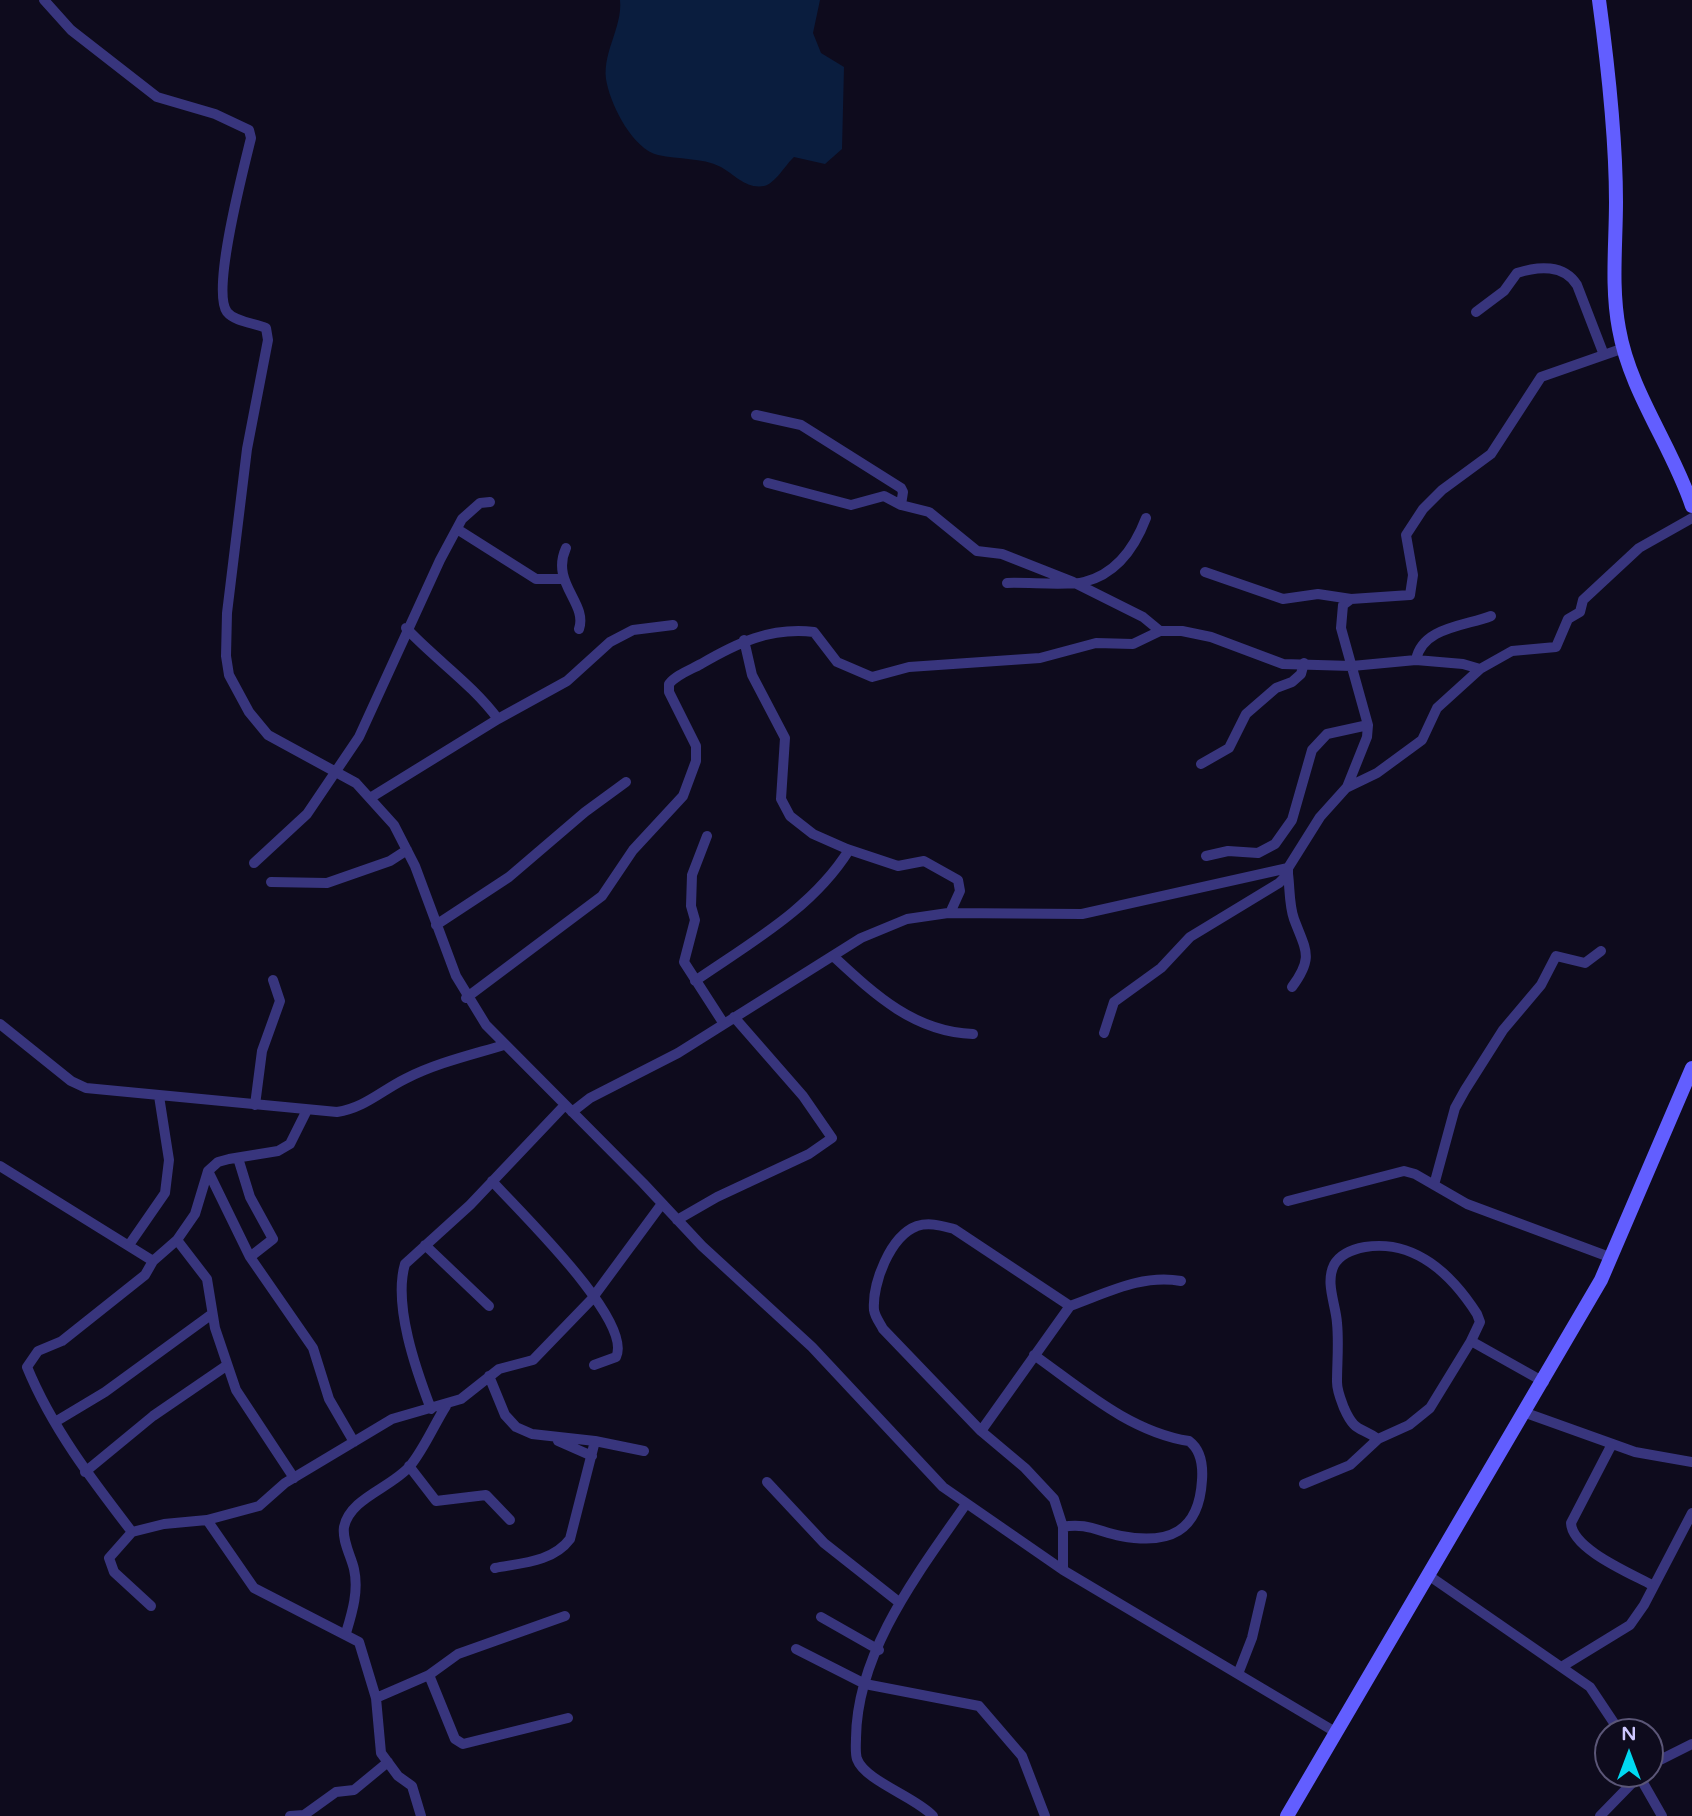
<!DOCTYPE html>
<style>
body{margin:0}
#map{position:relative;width:1692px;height:1816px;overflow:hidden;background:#0e0b1d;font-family:"Varela Round",sans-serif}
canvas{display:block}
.north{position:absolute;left:1594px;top:1718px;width:70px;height:70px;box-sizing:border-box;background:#0e0b1d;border:2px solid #5b5677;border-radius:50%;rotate:0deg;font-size:19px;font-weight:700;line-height:28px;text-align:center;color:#cec7ff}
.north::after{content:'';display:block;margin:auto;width:24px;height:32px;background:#00d9f2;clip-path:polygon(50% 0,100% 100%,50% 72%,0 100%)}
</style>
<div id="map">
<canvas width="1692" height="1816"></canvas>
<div class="north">N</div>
</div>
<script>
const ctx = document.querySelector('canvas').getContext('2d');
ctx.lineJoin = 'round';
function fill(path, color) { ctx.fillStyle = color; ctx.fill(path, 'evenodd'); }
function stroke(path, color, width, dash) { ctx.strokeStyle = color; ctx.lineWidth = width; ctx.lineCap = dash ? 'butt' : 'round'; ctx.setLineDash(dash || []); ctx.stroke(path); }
const water = new Path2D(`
 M620,0H820L813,33L821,53L844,67L842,149L825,164L794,157C786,164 775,184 764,186C746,189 735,175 721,167C701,157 679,160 658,155C633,149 612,107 607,84C600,55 623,28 620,0Z`);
const street = new Path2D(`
 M44,0L71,30L157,97L215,114L249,130L251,138C244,167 211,291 227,312C235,322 255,323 266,328L268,340L247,449L227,613L226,656L229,675L249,712L268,735L356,783L394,825L415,866L456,976L486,1025L643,1183L702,1246L812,1347L943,1487L1063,1570L1337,1733
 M1476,312L1504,291L1517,273C1538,266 1564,264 1577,285L1604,355
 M756,415L801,425L901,488L903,492L901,505
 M768,483L851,505L884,496L901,505L929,512L977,551L1002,554L1073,582L1143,617L1160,631
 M457,529L536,579H563
 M566,548C550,583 588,603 579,629
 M1205,572L1283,599L1318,594L1351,599
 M1007,583C1026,582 1070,586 1084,582C1117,574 1135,547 1146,518
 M406,628C436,660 472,684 498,719
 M744,640L752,675L785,738L781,799L790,816L813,834L847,849L898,866L924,861L958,880L960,891L950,913
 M1416,660C1422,627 1466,626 1491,616
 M1201,764L1229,748L1246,714L1276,688L1292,682L1301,674L1304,663
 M1348,787L1377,773L1422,740L1437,708L1480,669L1512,651L1556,647L1568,619L1580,612L1583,600L1639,548L1692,518
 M370,798L498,719L567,681L610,642L633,630L673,625
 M707,836L692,875L691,906L695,920L684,962L724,1024
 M1206,856L1228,851L1258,853L1275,844L1292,820L1312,750L1327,734L1368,725
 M254,863L307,814L359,737L440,560L462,519L480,503L490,502
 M1288,874C1290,889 1289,905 1294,919C1306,951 1314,957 1292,987
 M271,882L327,883L390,861L407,850
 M436,925L509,877L585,812L626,782
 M833,956C874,994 914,1032 973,1034
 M695,981C750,943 813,908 849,850
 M466,998L602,896L633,850L683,796L696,761V746L669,692V684C676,675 690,670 701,664C737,643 770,627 814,632L837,662L872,677L909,667L1040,658L1096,643L1133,644L1160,631H1182L1211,637L1283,664L1352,666L1416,660L1463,664L1480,669
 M0,1024L71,1081L86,1088L337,1112C364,1108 381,1091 405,1079C436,1063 471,1055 504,1045
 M1104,1033L1114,1002L1161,968L1190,937L1279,883L1288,874V868
 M255,1105L262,1051L280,1001L273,980
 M572,1112L590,1098L678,1053L861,938L907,919L948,913L1082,914L1288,868L1320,817L1347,787L1367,737L1368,725L1341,628L1343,605L1351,599L1410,595L1413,575L1406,535L1423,509L1442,490L1491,454L1541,377L1624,348
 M238,1158L250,1197L273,1239L250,1257
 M0,1166L153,1261
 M208,1171L250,1257L313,1348L329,1399L354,1442
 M492,1181C518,1210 634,1321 616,1357L594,1365
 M1434,1185L1455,1108L1465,1090L1503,1030L1541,985L1556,956L1585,963L1601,951
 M1288,1201L1404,1171L1415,1174L1467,1204L1612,1258
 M677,1220L717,1197L809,1154L832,1138L803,1096L734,1017
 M177,1240L207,1279L215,1328L236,1390L294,1478
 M129,1245L165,1193L169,1160L159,1096
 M425,1245L489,1306
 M1034,1355C1082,1389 1130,1432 1189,1441C1201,1450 1203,1466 1202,1480C1199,1532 1169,1545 1121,1536C1100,1532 1085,1522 1063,1527
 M489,1376L505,1415L516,1427L532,1434L595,1441L644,1451
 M431,1409C416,1370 393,1305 405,1264L470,1205L564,1106
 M1526,1413L1635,1452L1692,1462
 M55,1422L105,1392L212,1314
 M981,1431L1070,1306
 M1378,1439C1360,1426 1355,1433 1344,1408C1341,1400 1337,1391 1337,1382C1337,1363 1339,1343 1337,1323C1336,1305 1325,1283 1334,1265C1340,1254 1354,1249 1365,1247C1415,1239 1452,1275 1477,1314L1480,1322L1471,1341
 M558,1441L592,1456
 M1612,1444L1571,1523C1572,1549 1630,1573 1652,1585
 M409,1466L436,1501L486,1495L510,1520
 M85,1472L153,1416L226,1366
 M767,1482L824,1543L900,1603
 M1304,1484L1350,1465L1378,1439L1409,1425L1430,1408L1471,1341L1544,1382
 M207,1520L254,1588L359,1642L376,1698L381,1753L398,1776L412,1786L421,1816
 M132,1532C92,1480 52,1428 27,1367L38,1351L62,1341L145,1275L153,1261L177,1240L195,1214L208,1171L218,1162L229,1159L278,1151L290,1144L307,1110
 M495,1568C521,1563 553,1562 570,1539L595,1441
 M1063,1570V1527L1054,1499L1025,1468L981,1431L883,1329C880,1323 875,1317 874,1310C872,1284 890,1236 917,1226C930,1222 942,1226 954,1229L1070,1306C1107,1293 1141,1274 1181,1281
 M1428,1575L1590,1687L1620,1732
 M151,1606L114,1572L109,1558L132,1532L164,1524L207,1520L259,1506L285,1483L392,1419L461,1399L499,1369L533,1360L591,1300L661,1205
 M821,1617L879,1650
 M346,1633C352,1613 359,1591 354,1569C351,1556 342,1541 344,1527C350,1498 391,1488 410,1466C424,1449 434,1425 446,1406
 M796,1649L865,1684L979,1706L1022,1756L1045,1816
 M1563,1666L1630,1625L1644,1605L1692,1513
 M1238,1674L1252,1638L1262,1595
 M429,1675L455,1739L463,1744L568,1718
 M376,1698L429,1675L458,1654L565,1616
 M1650,1765L1692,1744
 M1638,1774L1662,1816
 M290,1816L304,1815L336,1792L354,1790L388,1762
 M933,1816C916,1797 865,1781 857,1759C855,1753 856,1744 856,1738C857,1651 919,1572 966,1504
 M1600,1816L1638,1777`);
const secondary = new Path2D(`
 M1599,0C1608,66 1616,135 1616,202C1616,244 1611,287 1619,329C1630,392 1672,446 1692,506
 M1287,1816L1601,1280L1692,1068`);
fill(water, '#0a1d3e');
stroke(street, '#38357d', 10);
stroke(secondary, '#625eff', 14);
</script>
